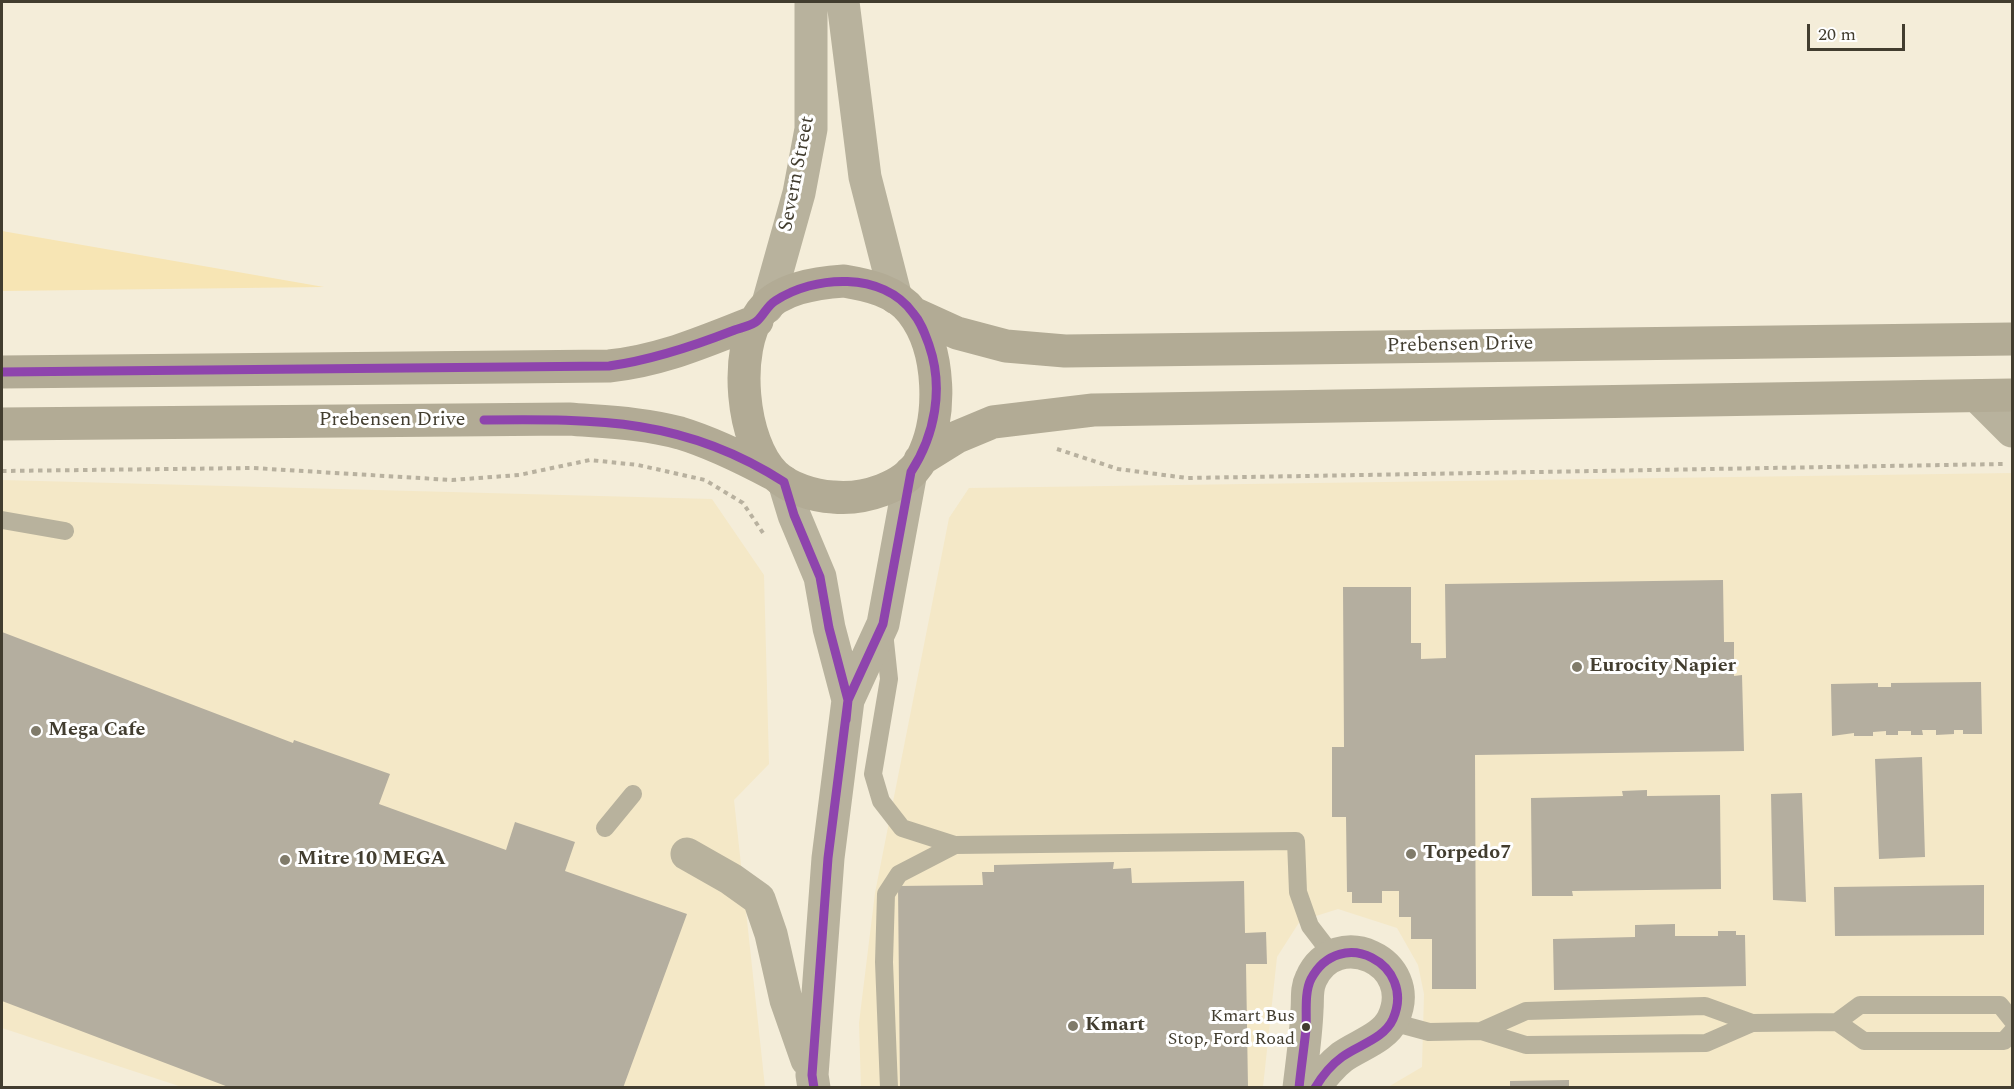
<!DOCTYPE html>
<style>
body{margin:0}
#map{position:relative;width:2014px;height:1089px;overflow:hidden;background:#f4edd9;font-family:Spectral,serif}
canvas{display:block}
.frame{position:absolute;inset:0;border:3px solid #423d2f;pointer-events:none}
.scale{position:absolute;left:1807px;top:24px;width:98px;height:27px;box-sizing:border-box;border:3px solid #423d2f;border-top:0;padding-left:8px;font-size:18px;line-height:21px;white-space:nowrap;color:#423d2f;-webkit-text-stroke:4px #fff;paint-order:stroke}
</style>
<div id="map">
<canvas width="2014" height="1089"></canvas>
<div class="frame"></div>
<div class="scale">20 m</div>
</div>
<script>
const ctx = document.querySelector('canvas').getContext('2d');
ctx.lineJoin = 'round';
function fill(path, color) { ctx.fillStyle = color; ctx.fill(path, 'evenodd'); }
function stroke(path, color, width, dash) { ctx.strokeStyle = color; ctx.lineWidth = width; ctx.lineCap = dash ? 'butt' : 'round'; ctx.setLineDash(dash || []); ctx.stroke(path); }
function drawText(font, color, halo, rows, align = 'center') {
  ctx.font = font + ' Spectral,serif'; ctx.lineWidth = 6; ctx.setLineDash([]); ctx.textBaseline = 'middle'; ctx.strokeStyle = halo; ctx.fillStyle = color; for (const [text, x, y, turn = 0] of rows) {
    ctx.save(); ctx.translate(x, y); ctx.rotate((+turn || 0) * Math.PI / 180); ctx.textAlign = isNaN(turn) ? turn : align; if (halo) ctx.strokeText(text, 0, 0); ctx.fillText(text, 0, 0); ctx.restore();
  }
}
const built = new Path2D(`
 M2012,473V1087H1388L1422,1067L1424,994L1418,965L1397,928L1338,909L1300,921L1277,957L1263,1087L861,1088L859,1023L875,893L949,518L969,488Z
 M2,480L712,499L764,575L769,764L734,800L765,1087H182L2,1028Z`);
const green = new Path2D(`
 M2,231L324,287L2,291Z`);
const building = new Path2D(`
 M1723,580L1724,642H1734V676L1742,675L1744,751L1475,755L1476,989H1432V939H1411V917H1399V891H1382V903H1352V892H1347L1346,817H1332V747H1344L1343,587H1411V643H1421V659L1446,658L1445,584Z
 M2,632L293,743L294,740L390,774L379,804L506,850L515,822L575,842L565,871L687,914L623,1088H231L2,1001Z
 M1981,682L1982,734H1963V730H1954V734L1936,735V730H1922L1923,735H1911V731H1898V735H1886V731L1873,732V736H1854V733L1832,736L1831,684L1878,683V687H1891V683Z
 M1922,757L1925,857L1879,859L1875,759Z
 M1647,790V796L1720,795L1721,889L1572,891L1573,896H1532L1531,798L1623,796L1622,791Z
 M1802,793L1806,902L1773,900L1771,794Z
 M1114,862L1113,869L1131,868L1132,883L1244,881L1245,933L1266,932L1267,964H1246L1248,1088H900L898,886L983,885L982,872H994V865Z
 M1984,885V935L1835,936L1834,887Z
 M1675,924V936H1718V931H1736V935H1745L1746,986L1554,990L1553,939L1635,937V925Z
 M1569,1080V1088H1510V1081Z`);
const path = new Path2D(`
 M1057,449L1118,469L1187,478L2003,464
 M2,471L253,468L452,480L519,475L590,460L638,465L705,480L743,503L763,533`);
const service = new Path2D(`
 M2,520L65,531
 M884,632L889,679L873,774L881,801L902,828L955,845L899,874L886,894L884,962L889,1088
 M605,828L633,794
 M955,845L1296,841L1298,892L1310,926L1333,956
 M1392,1022L1429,1032L1481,1031L1526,1045L1706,1043L1752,1023
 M1837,1022L1864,1041H2004L2012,1032
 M1481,1031L1526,1011L1705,1006L1752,1023L1837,1022L1860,1005H2000L2012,1020`);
const minor = new Path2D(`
 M1977,396L2012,431
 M1299,1088C1302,1062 1306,1036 1307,1010C1308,999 1306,989 1311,979C1335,924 1420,961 1393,1019C1384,1038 1359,1045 1342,1057C1333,1064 1321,1077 1315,1088`);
const tertiary = new Path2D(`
 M843,2L865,177L896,298
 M767,307L799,193L811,129V2
 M784,482L794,515L820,577L829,628L848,700
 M687,854L731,879L759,899L771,934L786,1000L807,1060
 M814,1088L812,1075L828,858L848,700L883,624L911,472`);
const primary = new Path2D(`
 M844,281C868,285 896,291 912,312C941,349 943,419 921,460C905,488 863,500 833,497C813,496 789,488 775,475C741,443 733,349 761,312C779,288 816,283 844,281Z
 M913,313L957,333L1006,346L1065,351L2012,339
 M2,372L609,366C662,361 707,340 757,321
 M2,424L569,419C606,422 644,423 680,433C713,443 743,458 773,474
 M920,460L957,437L993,422L1093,410L2012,395`);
const bus1 = new Path2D(`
 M2,372L609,366C652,360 691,347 732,331C739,328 752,326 757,321C764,315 767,306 775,301C814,275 883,271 913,313C921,322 925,334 929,345C944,388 935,435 911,472L883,624L848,700L828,858L812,1075L814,1088
 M484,420C598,419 685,418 784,482L794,515L820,577L829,628L848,700L846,720
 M1299,1088C1301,1068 1304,1048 1306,1029C1307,1014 1304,993 1311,979C1340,924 1417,964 1393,1019C1384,1039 1358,1045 1342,1057C1331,1065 1322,1076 1315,1088`);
const markers = [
 [1577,667,6,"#807b6a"],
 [36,731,6,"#807b6a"],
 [1411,854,6,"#807b6a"],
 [285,860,6,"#807b6a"],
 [1073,1026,6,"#807b6a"],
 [1306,1027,5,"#423d2f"]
];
const busNames = [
 ["Kmart Bus",1295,1017],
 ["Stop, Ford Road",1295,1040]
];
const streetNames = [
 ["Severn Street",798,174,-79],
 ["Prebensen Drive",1460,346,-1],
 ["Prebensen Drive",392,421]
];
const poiNames = [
 ["Eurocity Napier",1589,667],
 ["Mega Cafe",48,731],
 ["Torpedo7",1423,854],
 ["Mitre 10 MEGA",297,860],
 ["Kmart",1085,1026]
];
fill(built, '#f4e8c7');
fill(green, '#f7e5b4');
fill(building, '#b4ae9f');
stroke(path, '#b8b19f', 4, [4.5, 4.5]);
stroke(service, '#b8b29d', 18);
stroke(minor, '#b8b29d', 33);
stroke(tertiary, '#b8b29d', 33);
stroke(primary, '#b2ab95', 33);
stroke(bus1, '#8e44ad', 9);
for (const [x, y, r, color] of markers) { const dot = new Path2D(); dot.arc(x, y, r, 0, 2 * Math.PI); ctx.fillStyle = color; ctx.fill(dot); stroke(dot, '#fff', 2); }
drawText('18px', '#423d2f', '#fff', busNames, 'right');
drawText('20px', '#423d2f', '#fff', streetNames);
drawText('bold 20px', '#423d2f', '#fff', poiNames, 'left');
</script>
